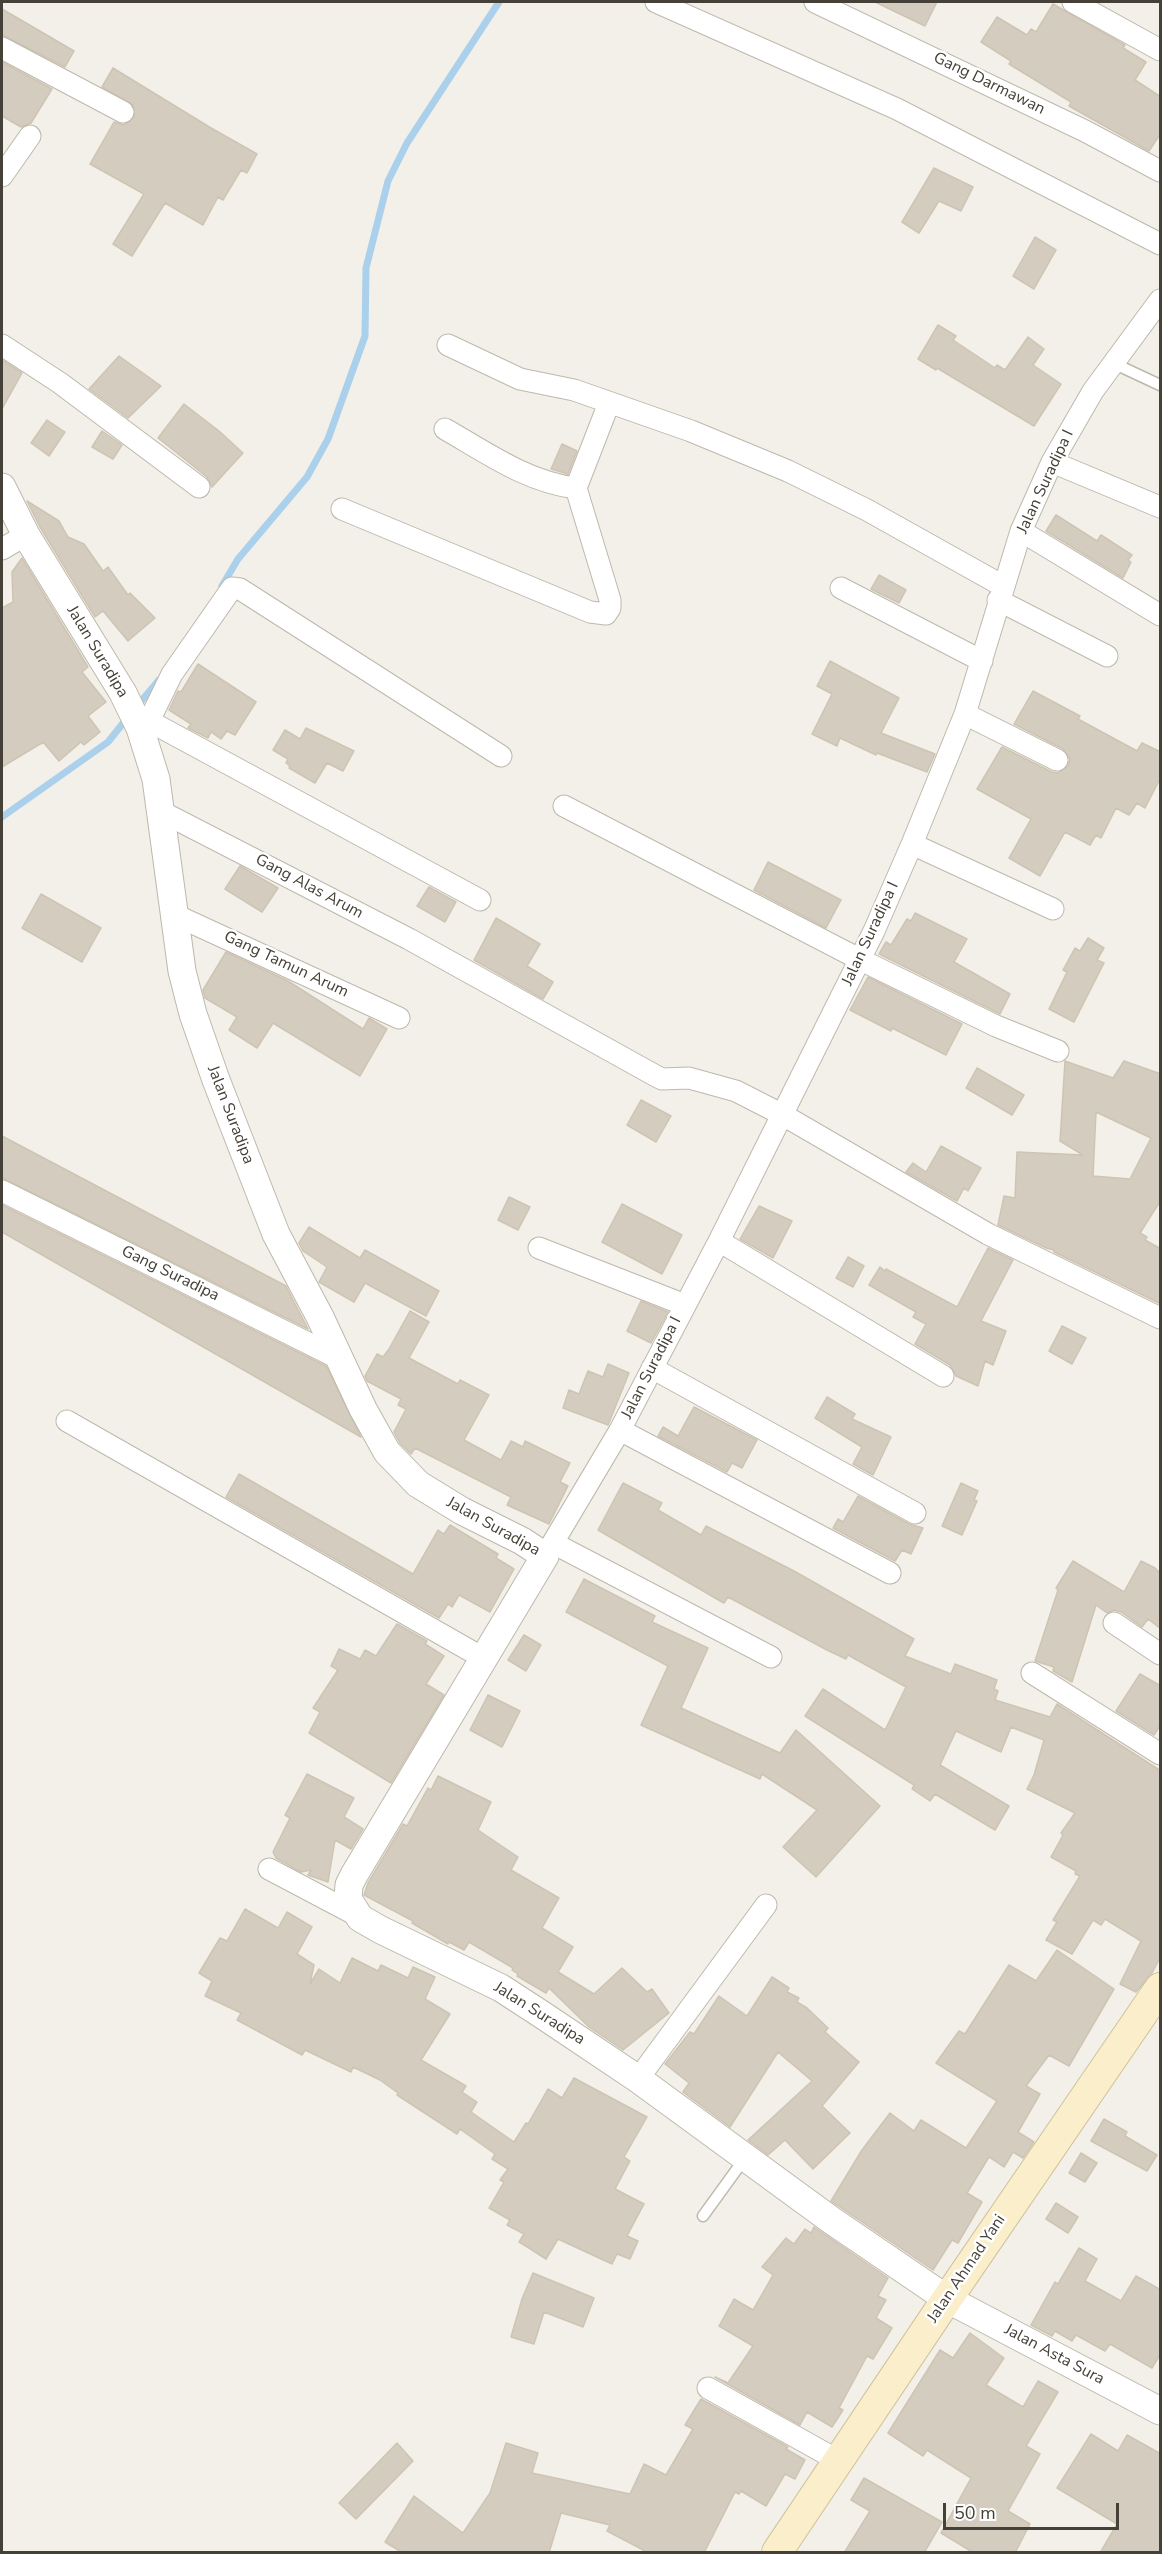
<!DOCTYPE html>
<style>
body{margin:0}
#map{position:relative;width:1162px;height:2554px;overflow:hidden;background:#f3f0e9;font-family:"Nunito Sans",sans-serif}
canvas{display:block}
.frame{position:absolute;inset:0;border:3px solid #464138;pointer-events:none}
.scale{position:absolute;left:943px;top:2503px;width:176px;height:27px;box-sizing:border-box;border:3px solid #464138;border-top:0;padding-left:8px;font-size:18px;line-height:21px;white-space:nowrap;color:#464138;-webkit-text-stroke:4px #fff;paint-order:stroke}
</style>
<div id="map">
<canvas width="1162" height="2554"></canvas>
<div class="frame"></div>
<div class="scale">50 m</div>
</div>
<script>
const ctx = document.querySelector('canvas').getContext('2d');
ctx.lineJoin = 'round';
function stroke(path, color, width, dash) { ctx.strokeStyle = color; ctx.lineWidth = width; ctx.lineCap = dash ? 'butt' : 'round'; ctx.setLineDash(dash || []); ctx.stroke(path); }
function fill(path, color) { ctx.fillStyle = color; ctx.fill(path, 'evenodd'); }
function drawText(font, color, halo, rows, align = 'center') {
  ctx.font = font + ' "Nunito Sans",sans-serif'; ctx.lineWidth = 5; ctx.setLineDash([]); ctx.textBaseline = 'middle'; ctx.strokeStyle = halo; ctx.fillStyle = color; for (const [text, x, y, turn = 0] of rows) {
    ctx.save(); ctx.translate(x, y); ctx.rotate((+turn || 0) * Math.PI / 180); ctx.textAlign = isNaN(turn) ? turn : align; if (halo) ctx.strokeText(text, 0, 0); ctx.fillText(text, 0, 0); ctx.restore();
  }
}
const stream = new Path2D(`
 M222,586L238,559L307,477L328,439L365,336L366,268L388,181L407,143L499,2
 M137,706L159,680
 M2,817L108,742L128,717`);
const building = new Path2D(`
 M875,2H937L925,26Z
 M1053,4L1125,45L1123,48L1146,62L1135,80L1161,97V133L1149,151L1069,106L1071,102L1009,64L1011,61L981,42L997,17L1027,35L1031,29L1036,32Z
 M2,9L74,51L65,67L2,35Z
 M2,62L52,89L31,123L21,127L2,116Z
 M113,68L211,128L257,154L247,173L241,170L223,200L218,197L203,225L165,203L132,256L113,244L144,194L90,164L114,122L124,125L134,117L133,105L102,87Z
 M934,168L973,187L961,211L939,201L919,233L902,222Z
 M1035,237L1056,250L1034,289L1013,276Z
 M938,325L956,336L953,340L995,368L997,365L1005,370L1028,337L1044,349L1033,365L1061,384L1034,426L937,368L936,370L918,359Z
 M119,356L161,386L128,418L89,389Z
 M2,360L22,373L2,409Z
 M184,404L219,431L243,453L212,487L207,477L158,438Z
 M47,420L65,432L49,456L31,443Z
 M102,431L122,445L113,459L92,447Z
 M562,444L577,451L568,474L551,469Z
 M27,501L59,521L68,537L84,544L103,571L108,567L128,595L130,593L155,618L128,641L103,611L95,617L40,527Z
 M1056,515L1097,541L1101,535L1132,555L1128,560L1131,562L1123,578L1046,531Z
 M22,558L88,667L82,672L106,702L88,716L100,732L84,745L81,742L59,761L44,743L40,744L2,767V608L13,602L12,572Z
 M879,575L906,590L899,603L871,589Z
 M830,661L899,698L881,733L935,754L927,772L877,753L876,755L840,738L837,746L812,734L832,694L817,686Z
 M198,664L256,702L235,735L227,731L221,739L211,732L208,738L188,728L191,724L169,710L178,691L181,692Z
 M1033,691L1080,716L1078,719L1137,751L1142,743L1161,752V777L1145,808L1137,803L1129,815L1116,808L1101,838L1096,835L1090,845L1065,832L1040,876L1009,858L1031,819L977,789L1002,747L1052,772L1058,773L1068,766L1070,759L1063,749L1014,724Z
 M306,728L354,751L343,771L327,763L315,783L289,768L290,766L286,763L288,759L273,750L285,730L300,739Z
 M768,862L841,900L826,928L754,890Z
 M240,866L278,888L262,912L225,889Z
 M429,887L456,902L445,922L417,906Z
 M41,894L101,928L82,962L22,928Z
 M915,913L967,939L954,962L1010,994L1000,1014L879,954L886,942L891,945L907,919L911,921Z
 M496,918L540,944L527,966L553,982L543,999L474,960Z
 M1088,938L1104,948L1097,960L1104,963L1074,1022L1049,1009L1067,972L1063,970L1075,948L1080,951Z
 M226,952L288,981L363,1029L369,1018L387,1029L360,1076L273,1023L257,1048L229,1030L237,1017L205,998L203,990Z
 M868,977L962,1024L946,1055L892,1028L891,1031L850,1010Z
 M1065,1061L1113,1078L1124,1061L1161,1074V1200L1140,1233L1147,1237L1145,1240L1161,1249V1304L1054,1252V1250L1046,1248L998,1225L1004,1196L1015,1198L1017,1152L1083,1155L1060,1141ZM1096,1112L1151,1138L1130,1179L1093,1176Z
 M977,1068L1024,1095L1012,1115L966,1088Z
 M641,1100L671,1116L656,1142L627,1125Z
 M2,1136L286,1286L308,1329L2,1178Z
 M941,1146L981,1168L968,1191L964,1188L957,1201L906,1172L913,1163L926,1172Z
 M509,1197L530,1207L518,1230L498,1220Z
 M622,1204L682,1235L662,1274L602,1242Z
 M2,1205L326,1366L361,1437L2,1232Z
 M759,1206L792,1221L773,1258L740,1239Z
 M309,1227L360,1258L365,1250L439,1291L426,1316L365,1283L354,1302L319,1282L327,1267L303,1251L299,1243Z
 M988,1248L1013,1260L981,1321L1006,1331L993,1365L985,1361L978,1386L956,1376L950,1365L915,1344L926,1324L913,1317L916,1312L869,1285L880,1267L885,1271L886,1269L957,1307Z
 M848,1257L864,1266L853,1287L836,1278Z
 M641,1301L668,1312L651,1343L627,1331Z
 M410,1311L429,1322L409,1358L458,1384L460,1380L489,1395L464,1440L501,1460L511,1441L523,1447L525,1441L570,1463L560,1482L568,1486L549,1524L507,1505L511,1497L415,1448L411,1454L400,1443L394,1432L406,1409L398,1405L401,1399L367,1381L365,1376L377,1354L383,1357L389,1349Z
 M1062,1326L1086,1338L1072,1364L1049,1351Z
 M608,1364L629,1373L608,1425L563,1408L569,1390L579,1394L588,1371L603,1377Z
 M827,1397L855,1414L852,1419L891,1437L873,1475L853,1464L862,1447L815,1418Z
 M694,1407L757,1440L742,1468L732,1463L727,1472L658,1436L663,1427L678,1436Z
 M239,1474L413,1574L438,1530L444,1534L450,1525L498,1554L496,1558L514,1569L490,1612L459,1595L452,1607L448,1604L439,1618L226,1497Z
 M623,1483L662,1503L658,1510L701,1535L706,1526L794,1571L914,1639L905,1656L951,1674L955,1664L997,1680L994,1689L998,1691L995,1700L1050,1717L1057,1704L1161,1771V1956L1152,1973L1136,1992L1120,1984L1141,1941L1105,1919L1101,1925L1093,1920L1072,1954L1046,1940L1057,1922L1053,1920L1080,1876L1075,1874L1076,1871L1051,1857L1063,1835L1061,1833L1075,1813L1027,1789L1034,1775L1044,1740L1011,1727L1001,1752L956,1731L940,1765L1009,1806L995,1830L935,1794L930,1801L912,1789L914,1785L805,1716L823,1689L885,1730L906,1687L848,1655L846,1659L827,1650L728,1597L724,1603L722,1602L598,1530Z
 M961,1483L978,1491L974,1500L977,1501L962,1535L942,1526Z
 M858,1496L909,1524L923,1528L911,1554L902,1550L895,1561L833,1528L838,1519L843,1522Z
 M1073,1561L1124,1592L1141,1561L1155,1568L1161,1574V1629L1148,1619L1142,1627L1121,1612L1114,1610L1107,1613L1096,1605L1072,1682L1053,1671L1054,1667L1035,1661L1058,1590L1056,1588Z
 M584,1579L655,1616L652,1622L708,1648L681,1708L780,1753L796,1730L880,1806L816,1877L783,1847L817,1810L762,1774L760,1779L641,1725L668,1666L566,1612Z
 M397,1624L427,1641L425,1644L444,1656L426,1684L444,1695L391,1783L309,1733L320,1712L313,1708L338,1670L331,1666L339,1649L360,1659L365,1650L376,1656Z
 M524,1635L541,1645L526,1671L508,1660Z
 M1140,1674L1161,1686V1724L1154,1735L1116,1711Z
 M488,1695L520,1711L502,1747L470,1730Z
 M307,1774L354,1798L344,1817L363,1829L351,1849L335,1840L328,1882L308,1875L311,1870L301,1872L276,1858L273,1852L290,1818L285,1815Z
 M438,1776L491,1802L478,1830L518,1857L511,1870L559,1898L542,1928L573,1947L558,1972L594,1994L622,1968L647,1992L652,1989L669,2013L623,2050L589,2027L549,1988L546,1993L517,1976L518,1974L512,1970L513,1968L469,1942L464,1950L449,1942L448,1944L412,1923L413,1921L364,1895L368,1883L403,1824L407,1826L428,1788L431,1790Z
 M245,1909L278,1928L287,1912L312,1927L297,1954L314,1965L310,1984L319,1969L340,1983L352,1958L378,1971L381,1965L408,1978L413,1967L435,1977L425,1999L450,2014L421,2060L466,2086L462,2092L477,2102L471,2112L514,2142L526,2123L528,2124L548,2089L562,2098L574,2078L647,2117L624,2157L630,2161L615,2189L644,2204L627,2236L638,2241L630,2259L617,2254L612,2264L558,2239L546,2259L529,2248L519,2242L524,2234L507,2225L510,2220L489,2208L504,2182L500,2180L508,2169L492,2159L495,2154L460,2129L457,2134L397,2095L398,2093L380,2080L353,2067L351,2072L305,2050L302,2055L237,2020L241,2013L205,1996L212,1981L199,1973L220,1938L227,1941Z
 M1057,1950L1114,1989L1069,2066L1049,2055L1026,2086L1040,2094L1018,2132L1034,2142L1023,2158L1013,2152L1004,2167L989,2157L967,2193L982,2202L958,2243L952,2240L933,2270L831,2201L862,2150L890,2113L914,2131L921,2120L966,2148L997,2101L936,2063L959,2031L965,2034L1009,1965L1036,1981Z
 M772,1977L789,1988L787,1992L799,1998L797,2002L807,2008L828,2028L825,2032L859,2062L822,2106L850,2133L813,2169L785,2140L768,2155L748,2140L812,2081L778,2052L730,2127L683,2092L689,2083L665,2064L690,2032L694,2034L719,1996L747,2016Z
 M1104,2119L1127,2132L1125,2136L1157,2155L1147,2171L1091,2141Z
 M1081,2153L1097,2163L1085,2182L1069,2173Z
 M1056,2203L1078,2217L1068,2233L1046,2219Z
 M814,2227L888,2278L878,2296L886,2300L876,2318L892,2328L873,2359L867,2356L839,2408L843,2410L832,2427L807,2412L800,2425L715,2377L728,2383L753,2346L719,2326L734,2299L753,2310L773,2275L762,2267L786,2238L794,2244L805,2229L811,2233Z
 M1079,2248L1097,2259L1085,2281L1121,2301L1136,2276L1161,2290V2353L1152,2368L1110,2344L1105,2351L1076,2335L1072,2341L1055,2331L1052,2336L1031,2325L1055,2282L1058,2284Z
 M533,2273L594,2298L583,2327L544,2312L534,2344L511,2337L522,2299Z
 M970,2333L1004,2358L986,2385L1023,2407L1038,2381L1058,2392L1026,2446L1040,2454L1008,2511L1030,2524L1015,2553H974L941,2533L971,2478L927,2450L923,2456L888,2433L940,2350L953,2358Z
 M701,2399L788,2447L786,2449L805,2460L795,2479L785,2474L766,2506L741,2491L739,2494L735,2492L704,2553H649L607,2531L610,2525L561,2513L549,2553H403L385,2542L414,2496L463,2533L490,2493L506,2443L538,2453L532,2473L630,2494L644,2464L666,2475L693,2429L685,2425Z
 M1091,2434L1118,2451L1127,2435L1161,2454V2553H1100L1117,2524L1057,2488Z
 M397,2443L413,2461L356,2519L339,2503Z
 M864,2478L942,2522L924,2553H844L870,2511L851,2500Z`);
const service = new Path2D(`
 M1113,363L1160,385
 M703,2216L745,2158`);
const minor = new Path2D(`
 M656,2L897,109L1160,244
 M815,2L1085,131L1160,171
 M1073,2L1160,50
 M2,48L123,112
 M2,176L30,136
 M2,345L60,383L199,487
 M448,345L520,379L574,390L691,431L788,471L867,510L1003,586
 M445,429C487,453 527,482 576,488
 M1052,462L1160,507
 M342,509L590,612L606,614L610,608V600L576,488L609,403
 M1021,531L1160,615
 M2,549L26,535
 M841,588L982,661
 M998,600L1107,656
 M965,714L1057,760
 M564,806L859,959L996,1026L1058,1051
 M162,812L409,939L656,1076L662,1079L689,1078L736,1091L783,1115L988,1234L1160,1318
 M912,844L1053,909
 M480,900L149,721L172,674L232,588L240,589L501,756
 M173,914L399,1018
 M2,1191L338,1358
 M719,1241L943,1376
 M539,1248L685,1305
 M652,1368L915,1513
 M67,1421L483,1658
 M620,1430L890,1573
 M553,1543L771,1657
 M545,1556L620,1430L719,1241L874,931L912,844L965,714L1021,531L1052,462L1093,391L1160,300
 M1114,1623L1160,1654
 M1032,1673L1160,1754
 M269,1869L360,1917
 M638,2079L766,1905
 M708,2388L839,2461`);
const tertiary = new Path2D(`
 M2,487L26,535L123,693L140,728L156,779L182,971L193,1014L216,1080L276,1234L320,1317L363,1409L387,1452L418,1484L462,1511L522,1541L545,1556L354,1875L349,1885L348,1899L360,1918L381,1930L501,1988L541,2014L638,2079L831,2220L947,2299L1160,2411`);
const secondary = new Path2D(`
 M777,2552L947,2299L1160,1988`);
const streetNames = [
 ["Gang Darmawan",989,84,26],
 ["Jalan Suradipa I",1046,482,-65],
 ["Jalan Suradipa",97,652,59],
 ["Gang Alas Arum",309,887,28],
 ["Jalan Suradipa I",871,934,-65],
 ["Gang Tamun Arum",286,965,25],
 ["Jalan Suradipa",230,1115,69],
 ["Gang Suradipa",170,1274,26],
 ["Jalan Suradipa I",652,1368,-63],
 ["Jalan Suradipa",493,1527,29],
 ["Jalan Suradipa",539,2014,32],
 ["Jalan Ahmad Yani",967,2269,-56],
 ["Jalan Asta Sura",1054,2355,28]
];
stroke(stream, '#aad0eb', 7);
fill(building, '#d4ccbf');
stroke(building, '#cec4b3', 1.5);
stroke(service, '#beb8ac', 13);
stroke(minor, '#beb8ac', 23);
stroke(tertiary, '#beb8ac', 29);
stroke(secondary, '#d0c29c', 32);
stroke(service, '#fff', 10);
stroke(minor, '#fff', 21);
stroke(tertiary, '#fff', 27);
stroke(secondary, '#fbefcb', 30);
drawText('16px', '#464138', '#fff', streetNames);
</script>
